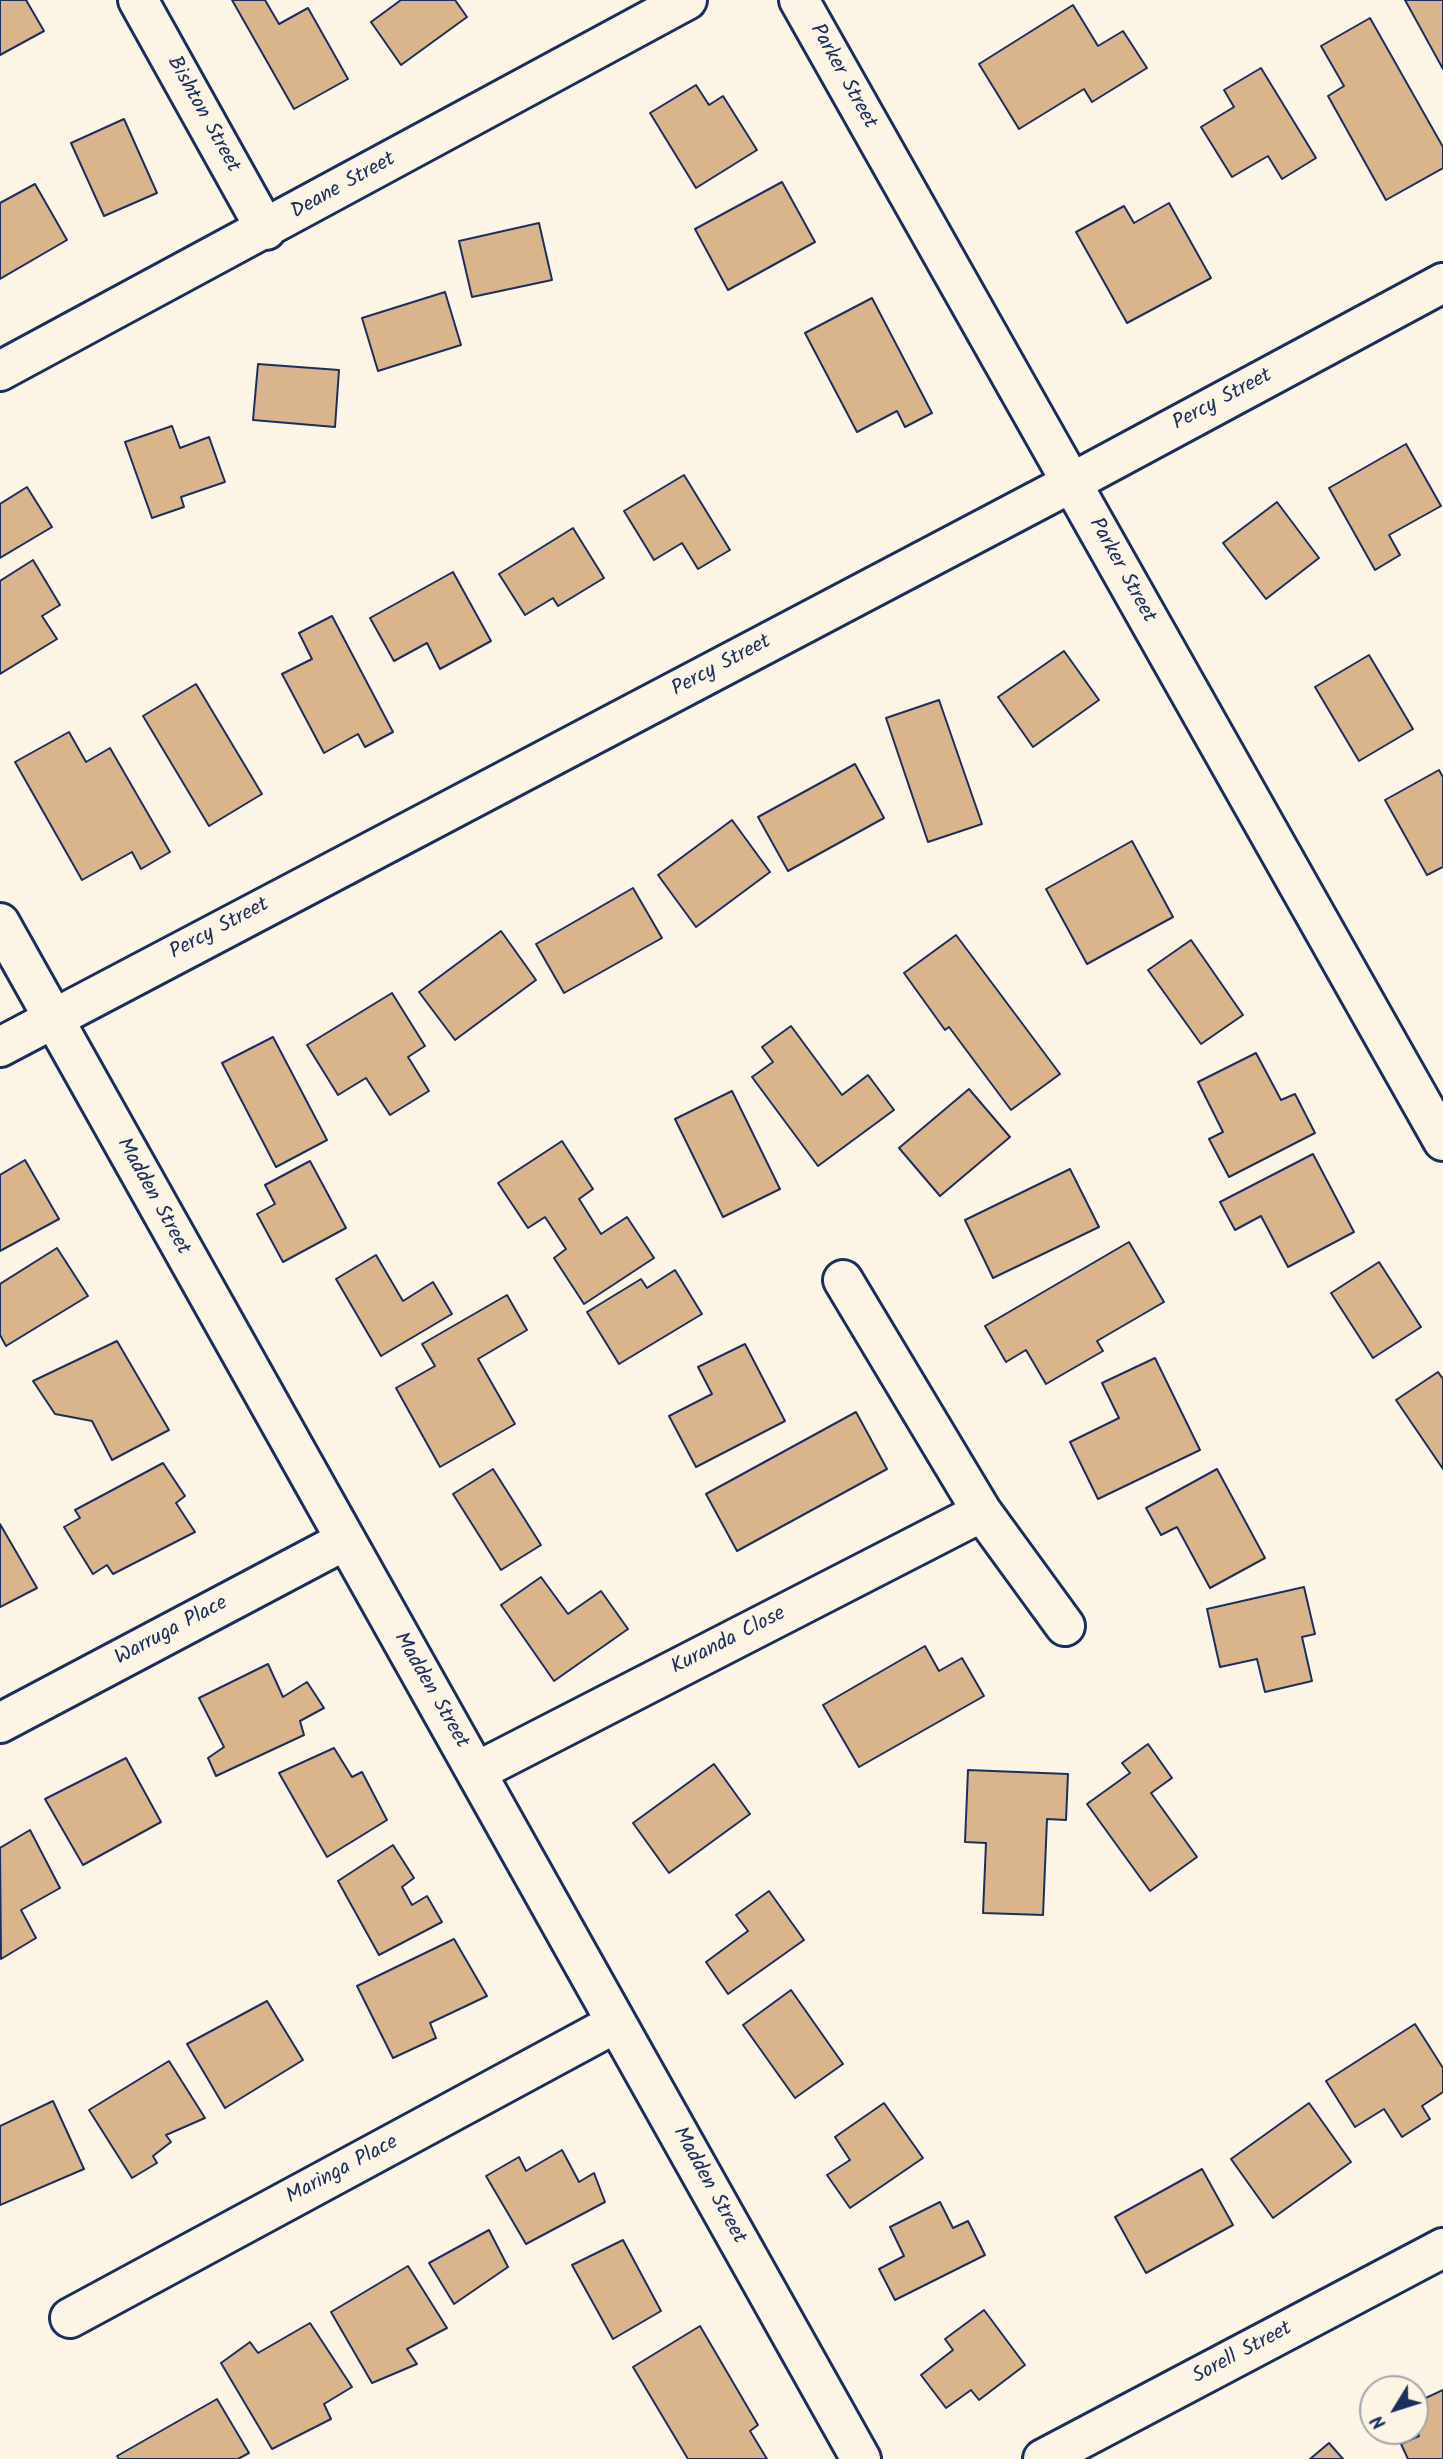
<!DOCTYPE html>
<style>
body{margin:0}
#map{position:relative;width:1443px;height:2459px;overflow:hidden;background:#fcf5e5;font-family:Kalam,sans-serif}
canvas{display:block}
.north{position:absolute;left:1359px;top:2375px;width:70px;height:70px;box-sizing:border-box;background:#fcf5e5;border:2px solid #a2a6af;border-radius:50%;rotate:232deg;font-size:19px;font-weight:700;line-height:28px;text-align:center;color:#1b2f5e}
.north::after{content:'';display:block;margin:auto;width:24px;height:32px;background:#1b2f5e;clip-path:polygon(50% 0,100% 100%,50% 72%,0 100%)}
</style>
<div id="map">
<canvas width="1443" height="2459"></canvas>
<div class="north">N</div>
</div>
<script>
const ctx = document.querySelector('canvas').getContext('2d');
ctx.lineJoin = 'round';
function fill(path, color) { ctx.fillStyle = color; ctx.fill(path, 'evenodd'); }
function stroke(path, color, width, dash) { ctx.strokeStyle = color; ctx.lineWidth = width; ctx.lineCap = dash ? 'butt' : 'round'; ctx.setLineDash(dash || []); ctx.stroke(path); }
function drawText(font, color, halo, rows, align = 'center') {
  ctx.font = font + ' Kalam,sans-serif'; ctx.lineWidth = 6; ctx.setLineDash([]); ctx.textBaseline = 'middle'; ctx.strokeStyle = halo; ctx.fillStyle = color; for (const [text, x, y, turn = 0] of rows) {
    ctx.save(); ctx.translate(x, y); ctx.rotate((+turn || 0) * Math.PI / 180); ctx.textAlign = isNaN(turn) ? turn : align; if (halo) ctx.strokeText(text, 0, 0); ctx.fillText(text, 0, 0); ctx.restore();
  }
}
const building = new Path2D(`
 M0,0H26L44,31L0,55Z
 M232,0H265L279,24L308,8L348,79L294,109Z
 M401,0H455L467,17L401,65L371,22Z
 M1405,0H1443V69Z
 M1073,5L1098,46L1123,31L1147,68L1092,102L1084,89L1019,129L979,64Z
 M1370,18L1443,147V168L1386,200L1328,96L1344,86L1321,46Z
 M1261,68L1316,158L1282,179L1268,156L1232,177L1201,127L1234,107L1224,90Z
 M696,85L709,105L723,96L757,150L696,188L650,113Z
 M124,119L157,193L104,216L71,143Z
 M782,182L815,242L728,290L695,229Z
 M35,184L67,240L0,279V203Z
 M1169,203L1211,278L1127,323L1076,232L1124,206L1134,223Z
 M539,223L552,280L472,297L459,241Z
 M445,292L461,345L378,371L362,318Z
 M872,298L932,413L905,427L897,411L857,432L805,333Z
 M258,364L339,370L335,427L253,420Z
 M172,426L180,448L209,437L225,482L181,497L184,507L152,518L125,442Z
 M1406,444L1441,506L1389,535L1400,555L1375,570L1329,488Z
 M684,475L730,550L698,569L682,543L654,560L624,511Z
 M27,487L52,527L0,558V504Z
 M1277,502L1319,558L1266,599L1223,543Z
 M573,528L604,578L558,606L553,598L525,615L499,574Z
 M33,560L60,605L42,616L57,639L0,674V581Z
 M453,572L491,641L440,669L427,643L394,661L370,618Z
 M332,616L393,732L365,747L358,734L324,753L282,674L312,659L299,633Z
 M1064,651L1099,700L1033,747L998,697Z
 M1369,655L1413,729L1359,761L1315,687Z
 M196,684L262,794L209,826L143,716Z
 M939,700L982,824L928,842L886,718Z
 M69,732L86,762L110,748L170,852L141,869L132,852L82,880L15,762Z
 M855,764L884,818L788,871L758,817Z
 M1439,770L1443,777V867L1427,875L1385,800Z
 M732,820L770,872L696,927L658,875Z
 M1132,841L1173,917L1087,964L1046,889Z
 M633,888L662,938L564,993L536,944Z
 M501,931L536,980L455,1040L419,992Z
 M956,935L1060,1074L1011,1110L949,1027L945,1030L904,973Z
 M1191,940L1243,1015L1201,1044L1148,970Z
 M392,993L425,1046L408,1057L429,1091L390,1115L366,1078L338,1095L307,1045Z
 M791,1026L842,1095L868,1075L894,1110L818,1166L752,1077L773,1062L762,1047Z
 M273,1037L327,1140L276,1167L222,1063Z
 M1256,1053L1281,1100L1295,1094L1315,1133L1229,1177L1209,1139L1223,1132L1198,1082Z
 M969,1089L1010,1137L940,1196L899,1148Z
 M732,1091L780,1189L723,1217L675,1119Z
 M562,1141L593,1189L579,1199L601,1234L627,1217L654,1258L584,1304L554,1258L566,1249L545,1217L528,1228L498,1183Z
 M1313,1154L1354,1232L1288,1267L1261,1216L1235,1230L1220,1202Z
 M25,1160L59,1219L0,1251V1175Z
 M310,1161L346,1228L283,1262L257,1214L275,1204L265,1185Z
 M1070,1169L1099,1227L993,1278L965,1220Z
 M1129,1242L1164,1302L1097,1341L1103,1351L1046,1384L1026,1350L1006,1362L985,1326Z
 M57,1248L88,1296L6,1346L0,1335V1284Z
 M376,1255L403,1301L433,1282L452,1314L381,1356L336,1279Z
 M1379,1262L1421,1327L1373,1358L1331,1293Z
 M675,1270L702,1314L619,1364L587,1312L641,1279L647,1288Z
 M507,1295L527,1330L478,1359L515,1424L440,1467L396,1388L435,1366L422,1344Z
 M117,1341L169,1430L112,1460L92,1421L55,1414L33,1381Z
 M745,1344L785,1421L696,1467L669,1416L712,1394L698,1367Z
 M1155,1358L1200,1450L1098,1499L1070,1442L1119,1418L1102,1383Z
 M1438,1372L1443,1379V1469L1396,1400Z
 M856,1412L887,1469L737,1551L706,1494Z
 M163,1463L185,1496L176,1503L195,1532L113,1574L107,1565L93,1574L64,1527L80,1518L75,1510Z
 M493,1469L541,1545L501,1570L453,1494Z
 M1217,1469L1265,1558L1210,1588L1177,1527L1161,1535L1146,1508Z
 M0,1524L37,1588L0,1607Z
 M541,1577L568,1614L601,1591L628,1629L554,1681L501,1605Z
 M1304,1587L1315,1634L1302,1637L1312,1681L1265,1692L1257,1659L1220,1667L1207,1609Z
 M925,1646L939,1671L962,1658L984,1696L859,1767L823,1705Z
 M268,1664L283,1697L307,1682L324,1708L300,1721L304,1735L216,1776L208,1758L224,1747L199,1698Z
 M1148,1744L1172,1778L1151,1793L1197,1857L1150,1891L1087,1804L1130,1773L1122,1763Z
 M334,1748L352,1777L362,1772L387,1820L327,1857L279,1773Z
 M126,1758L161,1822L83,1865L45,1799Z
 M714,1764L750,1814L669,1873L633,1823Z
 M968,1770L1068,1774L1066,1820L1047,1819L1043,1915L983,1913L986,1843L965,1842Z
 M30,1830L60,1888L21,1910L36,1938L1,1959L0,1848Z
 M393,1845L414,1878L402,1887L412,1905L427,1896L442,1922L379,1955L338,1881Z
 M769,1891L804,1940L728,1994L706,1962L748,1931L736,1915Z
 M454,1939L487,1996L430,2023L436,2038L393,2058L357,1986Z
 M791,1990L843,2064L795,2098L743,2025Z
 M267,2001L303,2060L225,2108L187,2044Z
 M1415,2024L1443,2068V2092L1422,2106L1430,2119L1402,2137L1384,2109L1355,2127L1326,2081Z
 M169,2061L205,2118L166,2135L171,2142L153,2156L157,2163L132,2178L89,2110Z
 M53,2101L84,2169L0,2205V2126Z
 M884,2103L923,2158L850,2208L827,2175L850,2160L835,2137Z
 M1309,2103L1351,2162L1273,2218L1231,2159Z
 M562,2150L579,2182L594,2173L605,2202L526,2244L486,2176L519,2157L526,2171Z
 M1202,2169L1233,2225L1146,2273L1115,2217Z
 M940,2202L953,2228L968,2221L985,2255L895,2300L879,2269L904,2256L890,2227Z
 M489,2230L508,2267L454,2304L429,2263Z
 M623,2240L661,2311L613,2339L572,2265Z
 M408,2266L447,2328L407,2349L417,2364L372,2383L331,2312Z
 M984,2310L1025,2365L979,2400L971,2390L946,2408L921,2375L953,2350L945,2339Z
 M310,2323L352,2387L324,2404L331,2419L272,2449L221,2363L250,2342L258,2353Z
 M700,2326L758,2425L750,2431L767,2459H688L633,2367Z
 M1443,2390V2459H1408L1401,2444L1419,2436L1415,2427V2403Z
 M217,2399L249,2453L238,2459H119L117,2456Z
 M1329,2443L1343,2459H1310Z`);
const minor = new Path2D(`
 M138,0L266,230
 M799,0L1443,1141
 M0,371L687,0
 M0,923L861,2459
 M0,1047L1071,483L1443,283
 M843,1280L982,1512L1065,1626
 M0,1723L344,1541
 M476,1772L982,1512
 M70,2318L616,2023
 M1043,2459L1443,2248`);
const streetNames = [
 ["Parker Street",842,77,61],
 ["Bishton Street",202,115,61],
 ["Deane Street",344,187,-29],
 ["Percy Street",1223,401,-28],
 ["Parker Street",1121,571,61],
 ["Percy Street",722,667,-28],
 ["Percy Street",220,930,-28],
 ["Madden Street",152,1197,61],
 ["Warruga Place",172,1632,-28],
 ["Kuranda Close",729,1642,-27],
 ["Madden Street",430,1691,60],
 ["Maringa Place",343,2171,-28],
 ["Madden Street",708,2186,61],
 ["Sorell Street",1243,2354,-28]
];
fill(building, '#dab58c');
stroke(building, '#1b2f5e', 2);
stroke(minor, '#1b2f5e', 44);
stroke(minor, '#fcf5e5', 38);
drawText('21px', '#1b2f5e', '#fcf5e5', streetNames);
</script>
